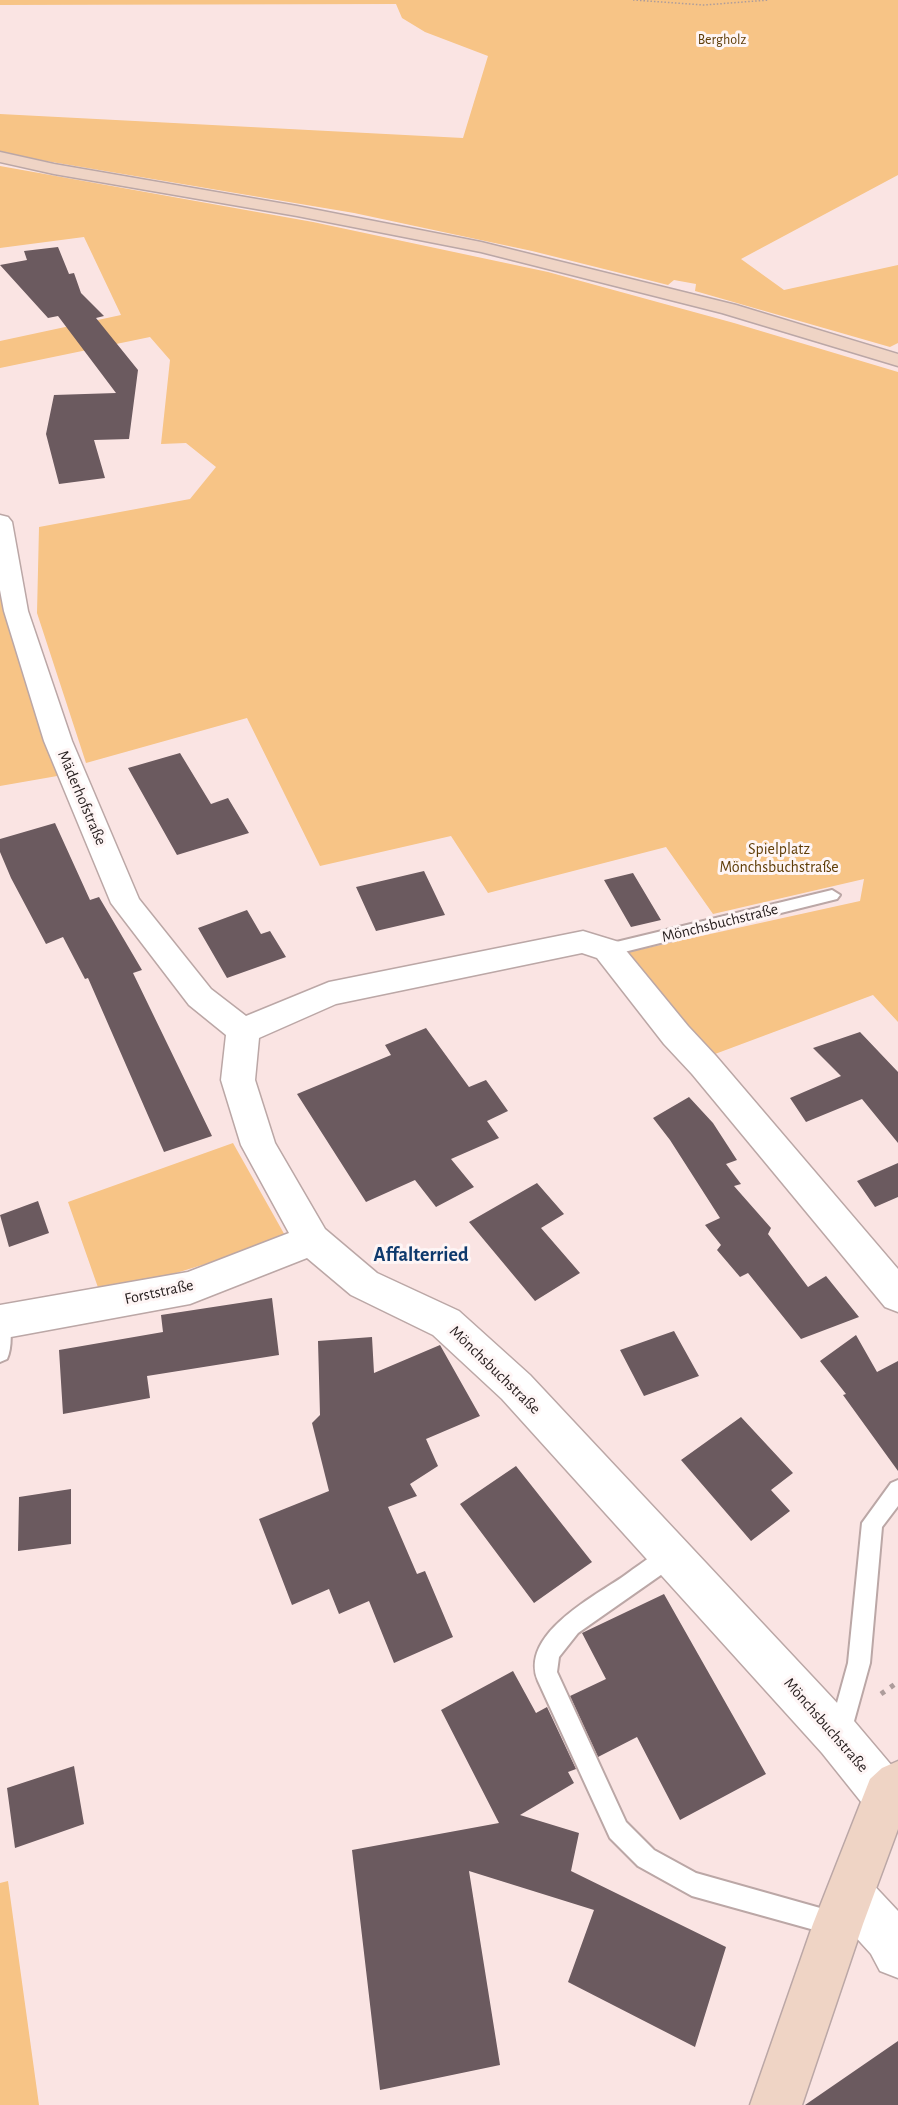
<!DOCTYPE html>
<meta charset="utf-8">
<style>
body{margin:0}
canvas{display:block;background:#fae4e3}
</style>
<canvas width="898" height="2105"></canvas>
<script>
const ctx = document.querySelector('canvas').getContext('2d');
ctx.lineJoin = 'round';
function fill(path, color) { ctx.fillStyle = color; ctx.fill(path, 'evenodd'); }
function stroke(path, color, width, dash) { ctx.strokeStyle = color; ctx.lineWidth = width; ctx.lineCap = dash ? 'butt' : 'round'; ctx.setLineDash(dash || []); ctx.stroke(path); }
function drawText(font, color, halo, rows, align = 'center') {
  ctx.font = font + ' "Alegreya Sans",sans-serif'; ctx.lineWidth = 6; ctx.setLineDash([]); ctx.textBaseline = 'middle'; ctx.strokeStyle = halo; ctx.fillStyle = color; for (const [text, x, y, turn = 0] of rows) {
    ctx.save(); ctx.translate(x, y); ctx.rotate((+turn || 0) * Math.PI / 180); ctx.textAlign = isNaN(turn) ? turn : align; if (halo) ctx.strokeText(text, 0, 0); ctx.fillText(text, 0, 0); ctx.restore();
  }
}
const green = new Path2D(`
 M0,0H898V175L741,259L784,290L898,265V343L890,347L695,291L696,284L674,280L668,285L532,251L354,213L28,158L0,151V114L463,138L488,56L425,32L402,18L396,4L0,5Z
 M0,166L313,222L548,272L734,323L898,372V1022L873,995L707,1057L624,953L860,901L864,879L713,914L666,847L488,893L451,836L320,866L247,718L86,763L37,613L39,527L190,499L216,467L186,443L161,444L170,360L150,337L0,368V341L121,315L84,237L0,248Z
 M0,580L63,775L0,786Z
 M233,1143L287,1239L101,1296L68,1202Z
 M8,1881L39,2105H0V1883Z`);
const building = new Path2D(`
 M58,247L69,274L74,273L81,293L104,316L96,318L138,370L129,439L94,440L105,478L59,484L46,434L54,395L116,393L58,316L48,318L0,265L27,260L24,251Z
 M180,753L211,804L228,798L249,833L177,855L128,768Z
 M55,823L90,900L99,897L142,970L133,973L212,1136L164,1152L88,978L85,979L63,937L46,944L11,878L0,852V839Z
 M424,871L445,915L376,931L356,887Z
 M633,873L661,920L631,927L604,880Z
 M247,910L261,934L270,931L286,957L227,978L198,928Z
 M426,1028L469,1087L486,1080L508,1111L487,1121L499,1138L451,1159L474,1187L436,1207L415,1180L366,1202L297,1094L391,1055L385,1045Z
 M860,1032L898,1072V1143L862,1099L806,1122L790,1098L841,1076L813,1048Z
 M689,1097L713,1123L737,1160L726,1164L741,1184L734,1186L771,1228L768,1234L808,1287L826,1276L859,1317L801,1339L748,1273L740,1277L717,1250L721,1245L705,1225L720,1218L670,1140L653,1118Z
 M898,1163V1197L875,1207L857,1181Z
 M537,1183L564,1214L541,1228L580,1273L535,1301L469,1222Z
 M38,1201L49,1233L9,1247L0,1215Z
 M272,1298L279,1355L147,1376L150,1398L63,1414L59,1350L163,1332L161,1315Z
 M674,1331L699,1376L644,1396L620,1350Z
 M856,1335L877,1372L898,1361V1471L843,1395L846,1394L820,1361Z
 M372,1337L374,1373L440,1345L480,1416L426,1439L438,1466L410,1484L417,1496L388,1507L417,1574L425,1571L453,1637L394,1663L369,1601L339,1614L329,1589L292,1605L259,1519L329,1491L312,1423L320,1415L318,1341Z
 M741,1417L793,1473L771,1490L790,1511L751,1541L681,1460Z
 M516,1466L592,1562L534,1603L460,1504Z
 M71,1489V1544L18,1551L19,1497Z
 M664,1594L766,1774L680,1820L637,1737L598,1757L570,1696L606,1679L582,1633Z
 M513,1671L536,1713L547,1707L576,1769L568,1772L574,1783L520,1815L579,1833L571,1871L726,1947L695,2047L568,1982L594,1910L469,1871L500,2065L380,2090L352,1850L499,1823L441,1710Z
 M74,1766L84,1824L15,1848L7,1788Z
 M898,2041V2105H805Z`);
const pathFar1 = new Path2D(`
 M633,0L704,5L769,0`);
const path = new Path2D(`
 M881,1694L898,1682`);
const lane = new Path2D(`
 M832,890L840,895L837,899L608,956L603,954L600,950L603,946L608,944Z
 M0,1314L7,1316C12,1327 12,1348 7,1359L0,1362Z
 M898,1480V1506L882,1527L870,1663L851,1732L848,1740L840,1743L832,1740L829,1732L848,1663L862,1523L891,1483Z
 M671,1546L678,1549L682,1556L678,1563L578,1633L559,1657L557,1672L626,1822L654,1850L696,1873L845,1915L848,1924L845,1933L836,1936L692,1896L638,1866L610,1838L538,1681C519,1636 591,1598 621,1578C637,1567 653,1553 671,1546Z`);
const street = new Path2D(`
 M0,515L8,517L12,522L28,611L72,741L139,899L211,989L246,1016L329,982L583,931L619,942L688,1026L716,1056L898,1269V1312L885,1307L692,1074L664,1044L597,958L582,953L336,1004L259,1038L255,1080L275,1143L325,1229L377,1273L459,1311L530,1375L854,1721L898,1773V1815L887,1819L870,1813L822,1753L502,1399L433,1335L351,1295L307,1258L190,1304L0,1339V1305L188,1272L289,1233L241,1145L221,1080L226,1035L189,1005L111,903L44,741L4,611L0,590Z
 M850,1871L867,1878L898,1911V1978L880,1971L871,1954L833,1912L826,1895L833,1878Z`);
const secondary = new Path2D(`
 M0,152L54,164L297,206L481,242L736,305L898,354V366L722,313L481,252L297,216L54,174L0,162Z
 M898,1761V1829L863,1924L802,2105H750L813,1924L870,1779L882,1768Z`);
const farParknames = [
 ["Bergholz",722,40]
];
const streetNames = [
 ["Mäderhofstraße",82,798,67],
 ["Mönchsbuchstraße",720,923,-14],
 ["Forststraße",159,1292,-12],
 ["Mönchsbuchstraße",495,1370,44],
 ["Mönchsbuchstraße",826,1725,49]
];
const parkNames = [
 ["Spielplatz",779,849],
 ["Mönchsbuchstraße",779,867]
];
const quarterNames = [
 ["Affalterried",421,1255]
];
fill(green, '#f7c486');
fill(building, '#6b5a5f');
stroke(lane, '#bba7a6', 4);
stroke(street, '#bba7a6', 3);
stroke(secondary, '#bba7a6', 3);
stroke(pathFar1, '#ad9c9b', 1.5, [1.5, 2]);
stroke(path, '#ad9c9b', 5, [4.5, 7]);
fill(lane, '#fff');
fill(street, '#fff');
fill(secondary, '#efd4c5');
drawText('14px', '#5f3d08', '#fef5f5', farParknames);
drawText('16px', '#261e1e', '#fef5f5', streetNames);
drawText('16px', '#5f3d08', '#fef5f5', parkNames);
drawText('bold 20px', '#0f3a6d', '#fef5f5', quarterNames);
</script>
